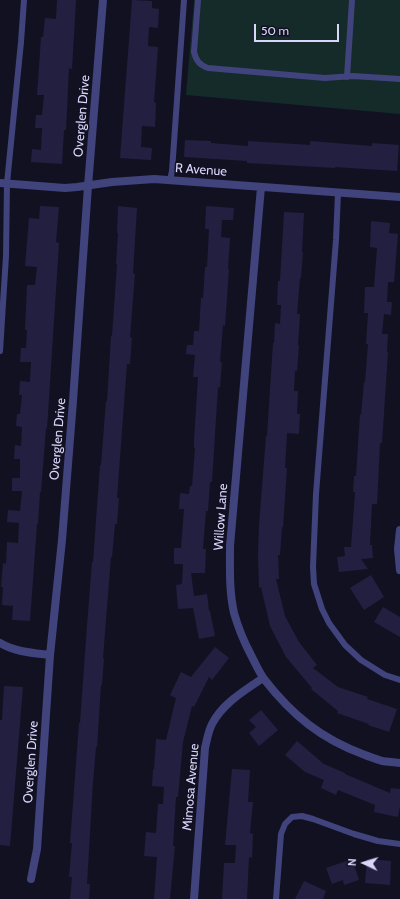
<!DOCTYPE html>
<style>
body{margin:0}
#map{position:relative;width:400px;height:899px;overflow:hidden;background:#121122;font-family:Cabin,sans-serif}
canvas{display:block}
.north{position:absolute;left:344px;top:843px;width:40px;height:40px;-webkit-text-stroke:3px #121122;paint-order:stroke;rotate:274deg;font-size:11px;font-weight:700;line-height:16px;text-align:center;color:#d8d6fa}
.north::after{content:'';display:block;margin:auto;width:14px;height:18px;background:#d8d6fa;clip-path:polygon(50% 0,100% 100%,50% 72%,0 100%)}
.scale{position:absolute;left:254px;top:24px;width:85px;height:18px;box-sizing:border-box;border:2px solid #d8d6fa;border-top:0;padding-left:5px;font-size:12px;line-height:14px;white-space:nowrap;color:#d8d6fa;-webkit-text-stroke:3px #121122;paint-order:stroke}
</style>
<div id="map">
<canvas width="400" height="899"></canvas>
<div class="north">N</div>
<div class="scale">50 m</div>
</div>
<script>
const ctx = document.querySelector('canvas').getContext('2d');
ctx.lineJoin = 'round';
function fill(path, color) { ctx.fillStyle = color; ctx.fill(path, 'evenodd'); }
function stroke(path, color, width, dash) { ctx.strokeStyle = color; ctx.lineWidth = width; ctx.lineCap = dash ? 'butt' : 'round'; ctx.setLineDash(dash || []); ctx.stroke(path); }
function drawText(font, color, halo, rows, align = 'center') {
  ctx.font = font + ' Cabin,sans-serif'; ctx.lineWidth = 3; ctx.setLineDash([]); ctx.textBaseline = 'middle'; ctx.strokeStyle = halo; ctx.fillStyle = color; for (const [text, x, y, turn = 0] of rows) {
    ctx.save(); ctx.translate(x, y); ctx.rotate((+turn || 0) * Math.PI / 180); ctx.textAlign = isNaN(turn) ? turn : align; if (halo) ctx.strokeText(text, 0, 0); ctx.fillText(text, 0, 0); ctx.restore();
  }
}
const green = new Path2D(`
 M194,0H400V114L186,95Z`);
const building = new Path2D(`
 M57,0H76L72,69L69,68L66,130H64L62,164L31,162L32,149L41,150L42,128H35L36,115H42L44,95H37L41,37H43L45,18L56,19Z
 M132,0L152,1V8L159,9L158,28L149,27L148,46L158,47L154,102L156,103L155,127L142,126L141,147L152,148L151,160L120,158Z
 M185,140L211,141V143L248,146V141L310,145V141L372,146V143L399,145L397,171L335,167V168L265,164L247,163V161L184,157Z
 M40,206L59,207L56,242L59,243L47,429L46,428L41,492H40L38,524H37L30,621L12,620L13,606L2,605L3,587H1L3,563L6,564L7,542L18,543L19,523L7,522L8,510L20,511L22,491H12V478H20V459H14L15,445L21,446L22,427L16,426L17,414H20L22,395H19L20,381L30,382L31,362H20L21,348H26L27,330H25L27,285H35L37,267L25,266L29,218L39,219Z
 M118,206L137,208L133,273L135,274L130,337L132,338L130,364H127L117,498H119L117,524H115L112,557H111L103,658H104L102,685H101L97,747H96L93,782L87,884H90L89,899H70L72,877H69L72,843H70L79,723H80L87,625L92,562H93L100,465H101L106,401H107L111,336H112L117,264H116L118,233H117Z
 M206,206L234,208L233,220H222L221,237L230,238L228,269H229L225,326L223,325L220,362H222L220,388L218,387L212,482H210L208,511H206L203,549H206L205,573H191L194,596L207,594L209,611H210L215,636L199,639L193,608L178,609L176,585L182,584L183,564H174V548H181L184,509H179L180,493L189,494L190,486H192L195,448H194V440L198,377H193L195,355L186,354L187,345H193L194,331H199L201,298H203L205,267H207L209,229H205Z
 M284,212L304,213L302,252H303L301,278H300L297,314H300L298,345H299L297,371H295L294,391H298L297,414H300L299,434L287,433L285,468H287L283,527H282L280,555H278L279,579H276L285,616L299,642L317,665L313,668L338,687L368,697L367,699L397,709L389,732L368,725L369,724L337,713L338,711L311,689L312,688L286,657L270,626L261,587L259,588L258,554L259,525L266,436H267L273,343H274L275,323L280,324L281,305H277L278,281H280Z
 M371,221L390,223L389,233L398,234L394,282H388L387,302H392L391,315L384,314L382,334H388L387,352H388L382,443H380L377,504H372L370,545H372L373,558L361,559L368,569L339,572L337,557L345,556L344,547H351L355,492H353L354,476H356L360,414L361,415L364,382H365L368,344H366L368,313H364L365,287H374L377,248L370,247Z
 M371,575L384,597L364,610L350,588Z
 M383,607L400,617V637L374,622Z
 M215,647L229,658L212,680L209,677L194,707L192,706L183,742L178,797H176L173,846H175L170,899H154L157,857L144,856L146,832L156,833L158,804H163L164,787L152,786L153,769L154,770L156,739L166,740L176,698L170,695L181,672L191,677Z
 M4,686L23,687L10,846L0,845V720H2Z
 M261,710L278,730L259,746L249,733L256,727L249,720Z
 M297,741L324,764L345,773V774L390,793L391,788L400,789V806L398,817L374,812L375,805L338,790L336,795L321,788L324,780L305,772L285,755Z
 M232,769L250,770L248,802H253L250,833L253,834L252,858L249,857L247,899H222L224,863H235L236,845H225Z
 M352,859L359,880L344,885L343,880L332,884L326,868Z
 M367,859L391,861L390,885L365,883Z
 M304,881L326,891L323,899H295Z`);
const service = new Path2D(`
 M198,0L194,52C196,60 199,65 208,68L325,78L353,76L400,79
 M347,77L352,0
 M170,180L172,171L184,0
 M338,193L336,240L316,494L313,567L314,584L322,609L329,623L345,645L361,660L385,675L400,680
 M0,351L6,256L7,183L21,42L24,0
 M276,899L281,834L285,824L292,817L302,816L313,819L354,834L378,841L400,844`);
const minor = new Path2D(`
 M0,183L65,188L77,187L112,182L154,179L400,197
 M261,187L230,546C230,568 229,591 234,613C238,627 244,642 251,655C255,663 259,672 264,679C292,715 321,739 365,755C370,757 376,759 382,761C388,762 394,762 400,763
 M400,530L398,549L400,570
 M0,643C15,652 33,653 50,655
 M31,879L37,849L50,655L62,540L73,401L88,186L103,0
 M194,899L205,748C207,740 208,732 212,724C223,703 244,691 263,678`);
const streetNames = [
 ["Overglen Drive",82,116,-85],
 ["R Avenue",201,170,4],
 ["Overglen Drive",58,439,-85],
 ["Willow Lane",221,517,-86],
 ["Overglen Drive",31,762,-86],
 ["Mimosa Avenue",191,787,-85]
];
fill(green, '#142b29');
fill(building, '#231f41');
stroke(service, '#41437c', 6);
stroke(minor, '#41437c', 8);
drawText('13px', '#d8d6fa', '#121122', streetNames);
</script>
